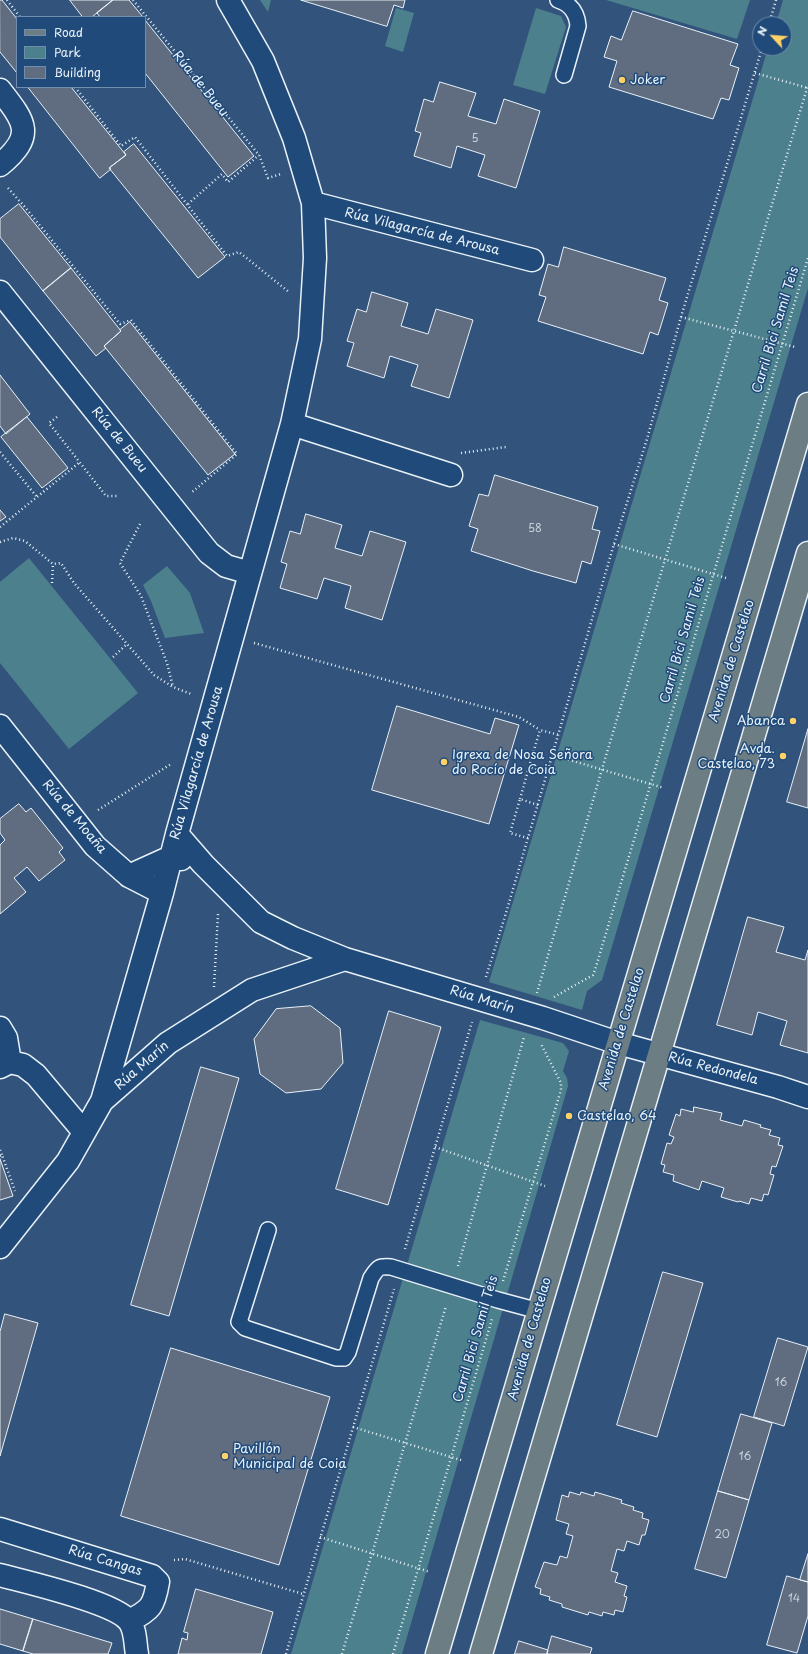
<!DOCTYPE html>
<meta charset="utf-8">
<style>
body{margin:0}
#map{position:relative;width:808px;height:1654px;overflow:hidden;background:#32547c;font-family:"Playpen Sans",sans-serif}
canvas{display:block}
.legend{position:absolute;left:16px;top:16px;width:130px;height:72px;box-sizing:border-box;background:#1f4a7a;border:1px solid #6f8dac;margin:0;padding:5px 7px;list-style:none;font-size:12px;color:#e8f1f8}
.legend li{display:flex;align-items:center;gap:8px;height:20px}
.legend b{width:20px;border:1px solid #6f8dac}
.north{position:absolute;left:752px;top:16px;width:40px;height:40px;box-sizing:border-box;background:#1f4a7a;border:1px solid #6f8dac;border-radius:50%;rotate:296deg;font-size:11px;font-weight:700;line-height:16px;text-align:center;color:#e8f1f8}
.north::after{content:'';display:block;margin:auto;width:14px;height:18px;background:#ffd166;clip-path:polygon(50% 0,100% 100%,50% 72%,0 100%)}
</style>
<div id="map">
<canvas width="808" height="1654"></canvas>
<ul class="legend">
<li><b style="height:5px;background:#6d7d84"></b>Road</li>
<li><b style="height:11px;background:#4c808d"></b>Park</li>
<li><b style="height:11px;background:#606d80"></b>Building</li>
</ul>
<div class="north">N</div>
</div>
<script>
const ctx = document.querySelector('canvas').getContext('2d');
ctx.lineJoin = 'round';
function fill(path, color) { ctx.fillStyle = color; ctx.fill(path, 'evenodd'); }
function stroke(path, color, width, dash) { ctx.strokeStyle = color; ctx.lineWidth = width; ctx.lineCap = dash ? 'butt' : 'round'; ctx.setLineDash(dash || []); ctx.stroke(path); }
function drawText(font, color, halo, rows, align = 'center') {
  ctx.font = font + ' "Playpen Sans",sans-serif'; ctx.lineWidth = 3; ctx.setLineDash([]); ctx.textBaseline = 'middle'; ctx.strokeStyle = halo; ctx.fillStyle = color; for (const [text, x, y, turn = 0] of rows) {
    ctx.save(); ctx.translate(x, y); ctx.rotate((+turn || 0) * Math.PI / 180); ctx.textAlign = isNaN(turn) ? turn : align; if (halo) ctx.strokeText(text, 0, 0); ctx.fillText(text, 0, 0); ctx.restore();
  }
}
const green = new Path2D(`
 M260,0H271L268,12Z
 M606,0H750L737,39Z
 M783,0H808V288L602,980L587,991L582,1010L489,982L768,48H784V24H776Z
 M396,8L414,13L403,52L385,46Z
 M536,8L561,16L566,27L545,94L513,85Z
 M29,558L138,693L69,749L0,663V582Z
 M167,566L190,593L204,633L165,638L151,601L143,585Z
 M480,1020L563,1043L569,1051L563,1071L567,1078L568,1086L402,1654H291Z`);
const building = new Path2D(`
 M0,0H2L17,19V73L0,52Z
 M70,0H113L92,17H83Z
 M113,0H129L143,17H100L97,13Z
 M301,0H405L403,8L394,5L387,26Z
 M633,11L738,44L730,65L739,68L729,100L721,98L713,119L609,87L617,61L604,57L611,36L621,40Z
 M145,20L254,156L228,177L145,73Z
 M440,82L476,93L468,116L496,124L504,99L540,111L516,188L478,176L485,155L457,146L451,168L414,156L421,133L415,131L424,99L433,102Z
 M28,87H71L126,155L109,168L111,169L100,178Z
 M134,144L225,257L198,278L109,168L126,155L124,152Z
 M19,204L71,268L43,291L0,237V219Z
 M564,247L666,278L659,300L668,303L658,335L650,332L643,354L538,321L546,297L539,295L548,264L558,267Z
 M71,268L121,331L104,346L106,348L96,356L43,291Z
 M372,292L408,303L401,326L428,334L436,309L473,320L449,398L411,386L418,365L390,356L384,378L347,366L354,343L347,341L357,309L366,312Z
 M130,322L235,454L208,475L104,346L121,331L120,330Z
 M0,375L30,414L6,434L0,426Z
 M27,417L68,468L42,488L1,437Z
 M495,475L598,507L592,529L600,531L591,564L582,561L576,583L533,571L471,551L478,529L469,526L479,494L488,496Z
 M0,510L6,517L0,521Z
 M306,514L342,525L335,548L362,556L370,531L406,542L382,620L345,608L351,586L324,578L317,599L280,588L287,564L281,562L290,531L300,534Z
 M397,706L490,734L495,718L519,725L489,824L372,790Z
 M808,729V808L787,802Z
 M19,804L26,812L31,808L63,848L59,852L65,860L39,881L27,867L14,878L26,892L0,914V845L5,840L0,833V819Z
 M748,917L784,927L776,952L805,960L808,950V1053L780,1045L787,1021L758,1012L752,1035L717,1025Z
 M311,1006L340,1028L343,1063L321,1089L286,1093L260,1074L254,1039L276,1009Z
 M389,1011L441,1027L388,1205L336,1189Z
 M201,1067L239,1078L169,1316L131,1305Z
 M694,1107L722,1113L720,1120L742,1126L744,1120L761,1125L760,1127L771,1130L769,1135L780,1138L778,1145L783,1146L776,1167L772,1166L770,1174L774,1175L768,1195L764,1194L762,1201L751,1198L749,1204L739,1201L738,1202L721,1197L724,1188L702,1181L699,1190L673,1181L674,1175L663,1172L665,1165L661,1164L667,1143L671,1144L674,1137L669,1135L676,1114L680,1116L681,1109L693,1112Z
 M0,1159L13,1196L0,1200Z
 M663,1272L703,1283L657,1437L617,1425Z
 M5,1314L38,1323L0,1456V1332Z
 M778,1338L808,1347L784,1426L754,1417Z
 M171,1348L330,1397L279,1565L121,1516Z
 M741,1414L772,1423L749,1500L718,1491Z
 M718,1491L749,1500L726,1578L695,1569Z
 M570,1492L580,1495L581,1492L594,1496L595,1492L622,1500L621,1503L634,1507L633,1510L643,1513L642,1518L649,1520L645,1535H642L639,1545L627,1541L624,1551L617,1549L611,1571L618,1573L615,1582L627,1586L624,1596L627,1597L623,1612L615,1610L614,1615L603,1612L602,1616L589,1612L588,1615L562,1607V1604L549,1600L550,1597L540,1594L541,1589L535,1587L544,1562L557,1565L560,1556L567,1558L573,1536L566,1534L569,1524L556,1520L562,1495L568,1497Z
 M808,1554V1582L800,1580Z
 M787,1576L808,1582V1616L797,1653L767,1645Z
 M196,1589L273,1612L261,1654H178L182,1638L187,1640L188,1633L184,1632Z
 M0,1609L33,1619L23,1651L0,1644Z
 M33,1619L112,1643L108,1654H33L23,1651Z
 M552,1636L592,1648L590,1654H547Z
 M519,1641L548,1650L547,1654H515Z`);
const path = new Path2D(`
 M7,0L20,17
 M133,0L259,155L268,178L281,174
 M769,24L776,0
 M755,73L808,88
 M75,87L121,146L135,137L227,256L239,252L289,292
 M8,188L24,206L120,324L131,320L237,454L191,493
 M188,204L222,174L228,182L259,155
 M681,317L795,347
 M57,417L49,423L106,496H119
 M0,452L37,497
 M461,453L506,447
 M140,524L120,563L141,596L167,663L173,687
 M0,527L80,462
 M0,542L13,538L25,541L53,564L61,563L74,583L154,675L173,687L191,694
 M614,544L726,578
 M52,583L53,564
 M254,643L519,717L540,730
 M113,657L126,645
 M553,755L664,788
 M529,767L540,730L559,735
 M520,799L529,767L547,773
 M98,810L171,764
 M528,838L510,833L520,799L538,805
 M486,977L506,913L614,544L647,439L681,317L762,48
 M214,987L218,914
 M537,993L602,769L808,85
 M554,997L593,975L595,970L808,258
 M435,1147L545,1186
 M0,1150L2,1155
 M0,1156L2,1155L15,1191
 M405,1249L472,1022
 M458,1266L524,1037
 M503,1281L561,1090V1083L541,1044
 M353,1427L464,1461
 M320,1537L430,1572
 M174,1560L185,1559L303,1594
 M286,1654L394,1289
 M342,1654L446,1306
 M393,1654L492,1319`);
const lane = new Path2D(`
 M558,0C571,4 577,13 578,26L564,75
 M268,1230L239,1322L245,1328L336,1358H344L348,1352L371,1278C378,1267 379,1266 391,1267L498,1300L539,1311`);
const street = new Path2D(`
 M0,90C25,122 36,135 0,165
 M313,203L532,260
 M0,292L209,553L226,566L250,573
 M292,424L451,475
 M0,726L95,846L129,876L162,893
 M177,834L203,864L261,922L293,938L345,959L543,1018L618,1043L778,1087L808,1097
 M129,876L171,857L181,859
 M0,1028L6,1038L10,1062
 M0,1067L10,1062L23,1065L36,1075L84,1132
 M102,1101L162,893L177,834L292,424L310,339L315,258L313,203L294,138L263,61L228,0
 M0,1247L68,1161L102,1101L168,1043L252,990L345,959
 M0,1529L152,1576L158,1582C154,1606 151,1610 129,1621
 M0,1575C26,1582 114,1602 129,1621C136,1630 135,1644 137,1654`);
const primary = new Path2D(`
 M437,1654L808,404
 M481,1654L808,553`);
const markers = [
 [622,80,4,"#ffd166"],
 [793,721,4,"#ffd166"],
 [783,756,4,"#ffd166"],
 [444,762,4,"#ffd166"],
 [569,1116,4,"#ffd166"],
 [225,1456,4,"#ffd166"]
];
const numberNames = [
 ["5",475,139],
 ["58",535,529],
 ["16",781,1383],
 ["16",745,1457],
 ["20",722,1535],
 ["14",794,1599]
];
const poiNames = [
 ["Joker",630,80],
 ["Abanca",785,721,"right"],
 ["Avda.",775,749,"right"],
 ["Castelao, 73",775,764,"right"],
 ["Igrexa de Nosa Señora",452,755],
 ["do Rocío de Coia",452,770],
 ["Castelao, 64",577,1116],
 ["Pavillón",233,1449],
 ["Municipal de Coia",233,1464]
];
const streetNames = [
 ["Rúa de Bueu",200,84,51],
 ["Rúa Vilagarcía de Arousa",422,232,14],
 ["Carril Bici Samil Teis",776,330,-73],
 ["Rúa de Bueu",119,440,51],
 ["Carril Bici Samil Teis",683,640,-74],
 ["Avenida de Castelao",732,661,-73],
 ["Rúa Vilagarcía de Arousa",197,763,-74],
 ["Rúa de Moaña",74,817,50],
 ["Rúa Marín",482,1000,17],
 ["Avenida de Castelao",622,1029,-73],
 ["Rúa Marín",142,1066,-41],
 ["Rúa Redondela",713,1069,15],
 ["Carril Bici Samil Teis",476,1339,-74],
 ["Avenida de Castelao",530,1339,-74],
 ["Rúa Cangas",105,1561,17]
];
fill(green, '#4c808d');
fill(building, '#606d80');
stroke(building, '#e8f1f8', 1);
stroke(lane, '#e8f1f8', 18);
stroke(street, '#e8f1f8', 25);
stroke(primary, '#e8f1f8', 25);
stroke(path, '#e8f1f8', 2.5, [1, 3]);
stroke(lane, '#1f4a7a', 15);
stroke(street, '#1f4a7a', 22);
stroke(primary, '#6d7d84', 22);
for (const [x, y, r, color] of markers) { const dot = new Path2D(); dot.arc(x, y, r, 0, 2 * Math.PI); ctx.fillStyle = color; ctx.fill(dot); stroke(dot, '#1f4a7a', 1.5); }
drawText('11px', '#c6d0da', null, numberNames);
drawText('13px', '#e8f1f8', '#1f4a7a', poiNames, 'left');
drawText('13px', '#e8f1f8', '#1f4a7a', streetNames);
</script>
